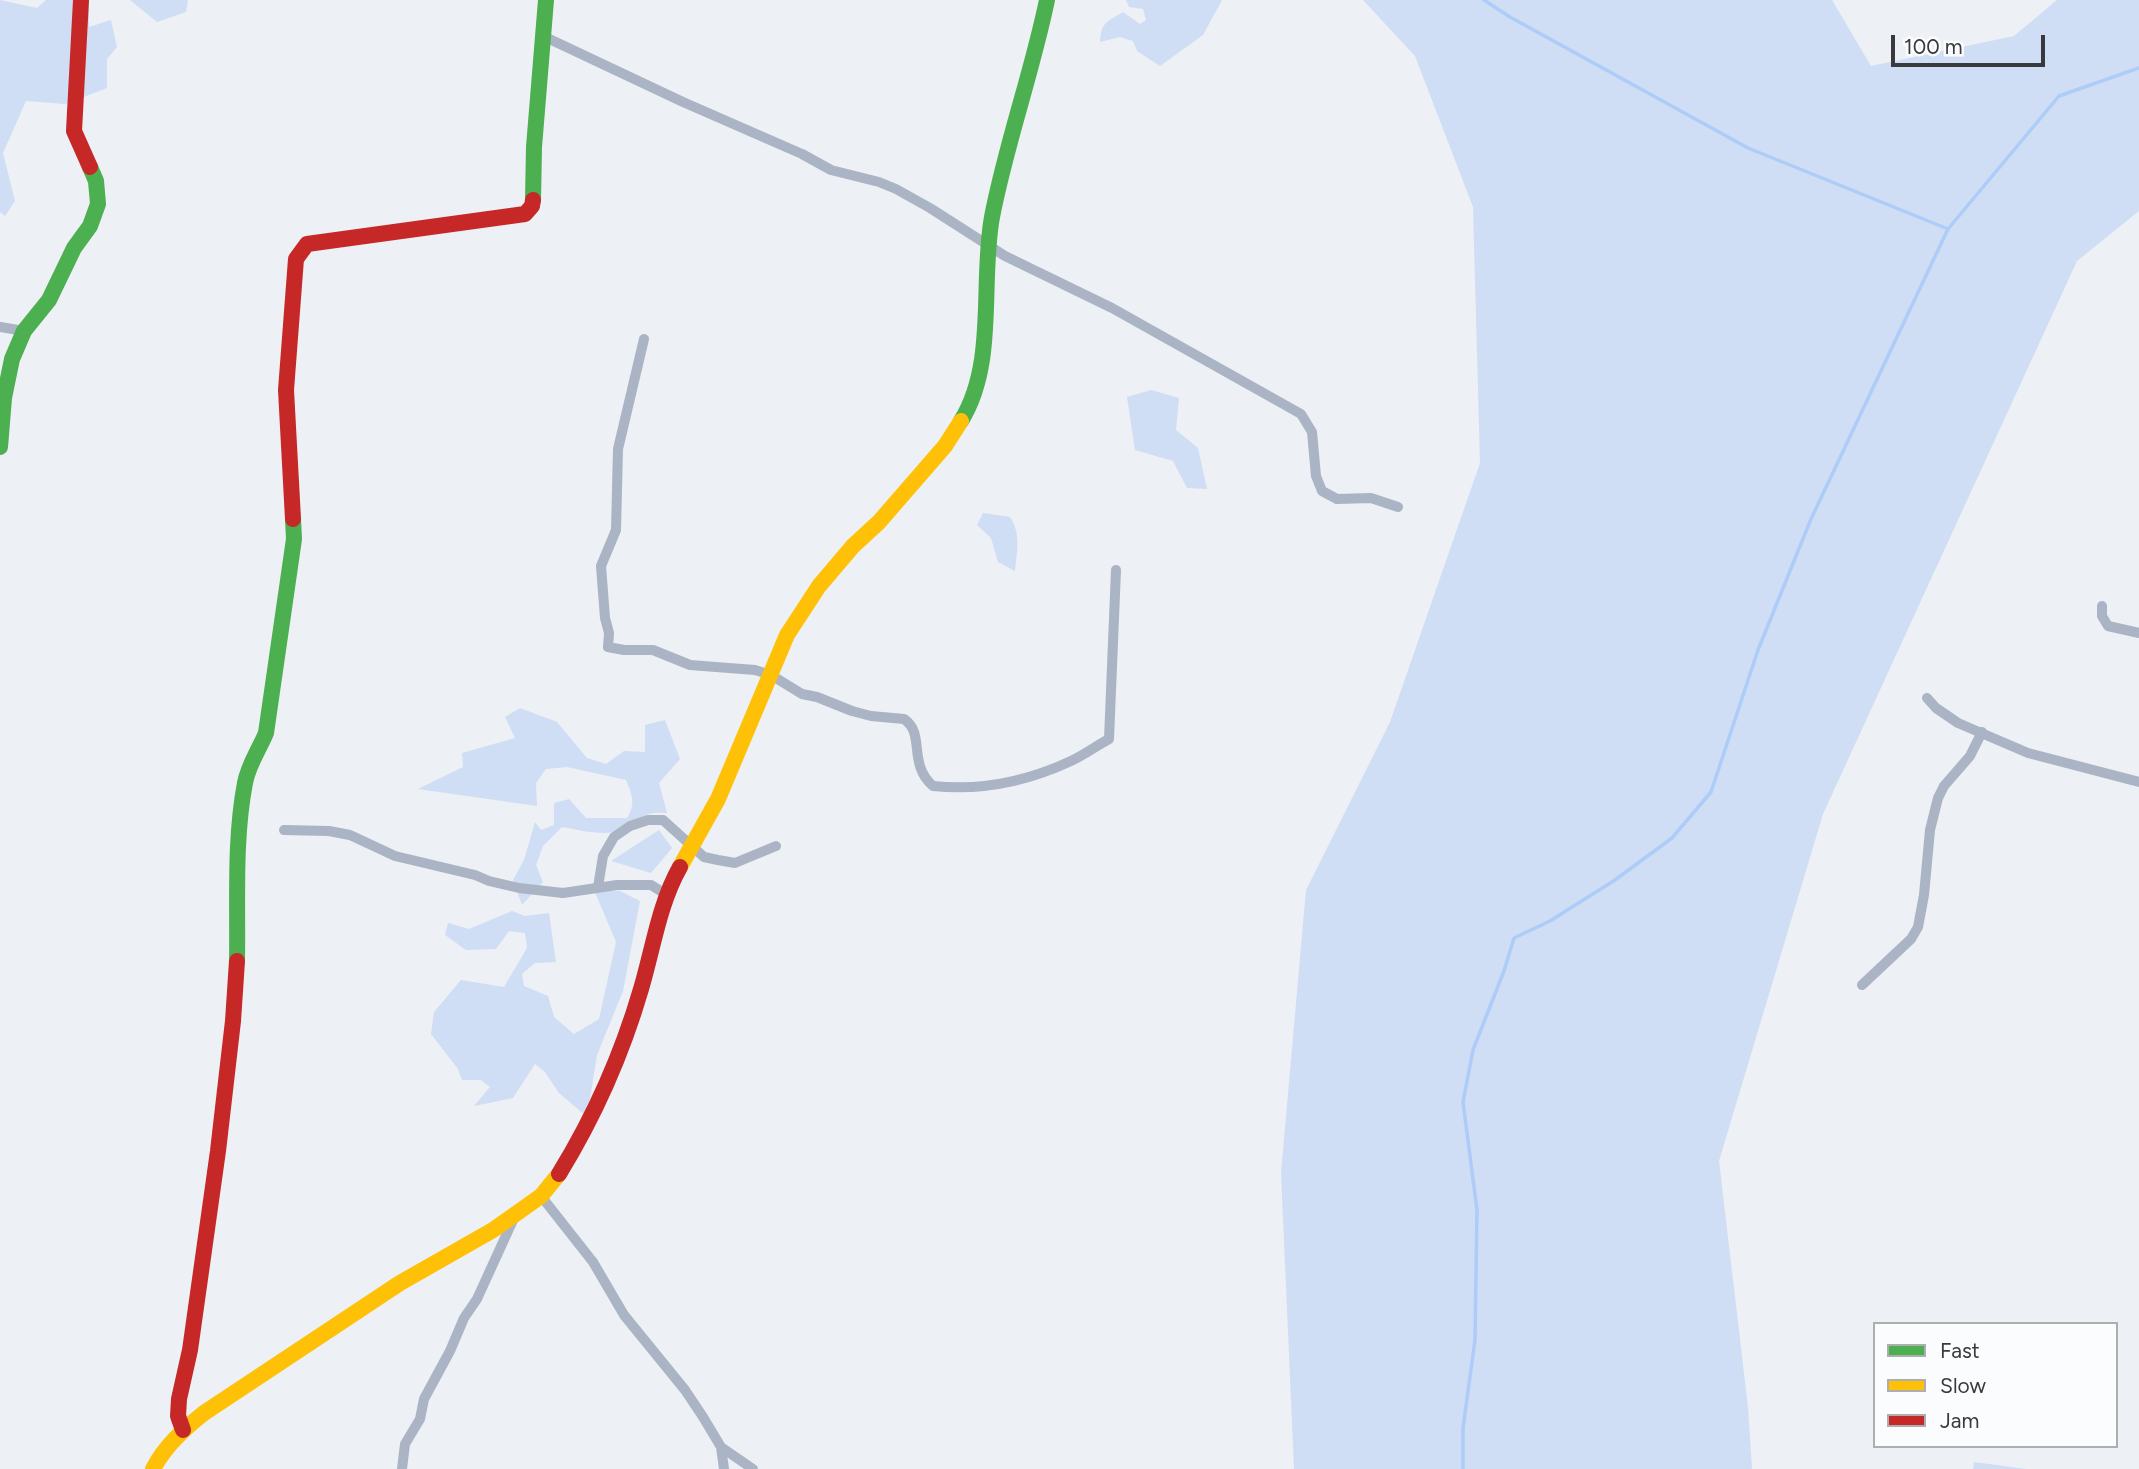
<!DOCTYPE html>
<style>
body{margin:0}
#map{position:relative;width:2139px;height:1469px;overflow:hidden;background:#edf0f4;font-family:Figtree,sans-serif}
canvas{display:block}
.legend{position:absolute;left:1873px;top:1322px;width:245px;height:126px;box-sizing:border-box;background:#fbfcfe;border:2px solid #adaeb1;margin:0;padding:9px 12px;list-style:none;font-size:21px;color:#383a3d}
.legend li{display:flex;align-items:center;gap:14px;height:35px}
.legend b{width:35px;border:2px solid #adaeb1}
.scale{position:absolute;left:1891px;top:35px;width:154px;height:32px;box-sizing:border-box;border:4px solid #383a3d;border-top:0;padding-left:9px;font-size:21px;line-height:24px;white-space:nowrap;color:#383a3d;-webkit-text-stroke:5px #fbfcfe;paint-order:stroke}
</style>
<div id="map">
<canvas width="2139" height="1469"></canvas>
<ul class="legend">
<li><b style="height:9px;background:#4caf50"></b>Fast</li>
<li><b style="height:9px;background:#ffc107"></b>Slow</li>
<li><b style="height:9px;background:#c62828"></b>Jam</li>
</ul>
<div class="scale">100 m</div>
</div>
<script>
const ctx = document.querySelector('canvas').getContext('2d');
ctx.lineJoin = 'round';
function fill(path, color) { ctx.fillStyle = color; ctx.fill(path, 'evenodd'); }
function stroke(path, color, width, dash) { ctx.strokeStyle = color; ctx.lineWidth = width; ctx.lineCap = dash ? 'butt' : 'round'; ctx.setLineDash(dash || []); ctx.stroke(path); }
const green = new Path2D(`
 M0,0L37,8L46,0H89V27L111,20L117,47L107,59V88L65,104L26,101L3,153L15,201L5,216L0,212Z
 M130,0H188L186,12L157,22Z
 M1126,0H1222L1203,35L1160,66L1137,51L1133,41L1120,37L1100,42C1101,22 1107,22 1123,12L1140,24L1146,20L1143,9L1129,7Z
 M1363,0H1832L1871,66L2014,36L2057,0H2139V211L2077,261L1823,814L1719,1161L1748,1407L1752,1469H1294L1281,1173L1306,890L1390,722L1480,463L1473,207L1415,56Z
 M1151,390L1179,398L1176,430L1198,448L1207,489L1187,488L1173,461L1135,450L1127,397Z
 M983,513L1010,517C1021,533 1017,552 1015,571L998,562L991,538L977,525Z
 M520,708L557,722L587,758L606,764L624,751L645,752V725L665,720L680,759L659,783L667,813C640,811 643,820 622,830C606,837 579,830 562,827L543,846L536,865L543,882L522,905L513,880L524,860L535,822L541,830L554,825V803L569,799L586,818H627C636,804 632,795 626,780L567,767L546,769L536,783L537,806L418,789L463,767L462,753L515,738L505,717Z
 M659,830L672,848L651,873L611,861Z
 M594,890L620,891L640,901L623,991L597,1055L587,1117L559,1093L545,1072L535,1064L513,1098L474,1106L490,1087L481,1080H462L458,1069L431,1034L434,1012L461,980L504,987L527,948L525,933L509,931L496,949L466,950L445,935L448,923L469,929L512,911L525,916L549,913L556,962L535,963L522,974L524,986L548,996L554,1017L574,1034L599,1019L616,942Z
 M1974,1462L2026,1469H1973Z`);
const stream = new Path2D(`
 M1484,0L1510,17L1748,148L1948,229
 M1463,1469V1428L1475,1340L1477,1210L1463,1102L1473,1050L1504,971L1514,938L1550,921L1615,880L1672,838L1711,792L1758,650L1811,519L1948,229L2059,96L2139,68`);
const street = new Path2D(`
 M543,36L683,102L802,154L831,170L879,182L896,189L930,208L1005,256L1112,308L1301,414L1312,432L1316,476L1322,491L1337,499L1371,498L1398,507
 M0,327L24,331
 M644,339L618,449L616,530L601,566L605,618L609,633L608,647L624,650H653L690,665L755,670L771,675L802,694L817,697L852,711L871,716L904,719C926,734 907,763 933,786C980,791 1028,781 1071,761C1084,755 1096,746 1109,739L1116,570
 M2102,606V616L2108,626L2139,633
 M1927,698L1936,708L1958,723L2028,753L2139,782
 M284,830L329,831L350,835L395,856L475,875L489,881L519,888L563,893L617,885H651L667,895
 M598,887L603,856L614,837L630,826L648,820H663L704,857L718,860L735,863L776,846
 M1862,985L1911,939L1918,927L1924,895L1930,830L1938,798L1944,786L1970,756L1982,732
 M541,1196L593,1262L624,1315L685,1390L703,1417L721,1447L724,1469
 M721,1447L753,1469
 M402,1469L405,1444L420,1419L424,1399L450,1351L464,1318L477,1299L514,1218`);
const fast = new Path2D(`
 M533,200L534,147L546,0
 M961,421C997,363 980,283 992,217C1006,144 1032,73 1047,0
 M0,447L4,398L12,359L24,331L49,300L74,248L90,226L98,204L96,181L90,167
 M237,961C238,903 234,840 245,783C248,765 259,750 266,733L294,539L293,519`);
const slow = new Path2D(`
 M680,867L718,799L787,635L819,586L853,546L879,522L945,446L961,421
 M153,1469C165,1446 184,1429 204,1413L400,1283L493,1230L541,1196L559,1174`);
const jam = new Path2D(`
 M81,0L74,131L90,167
 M293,519L286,390L296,259L307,244L525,214L532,206L533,200
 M559,1174C594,1117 622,1054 641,989C653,949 659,904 680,867
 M183,1430L178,1416L179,1399L190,1350L218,1151L233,1021L237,961`);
fill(green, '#cfdef4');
stroke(stream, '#adccf8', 3.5);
stroke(street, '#aab4c4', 10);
stroke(fast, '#4caf50', 16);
stroke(slow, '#ffc107', 16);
stroke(jam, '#c62828', 16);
</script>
